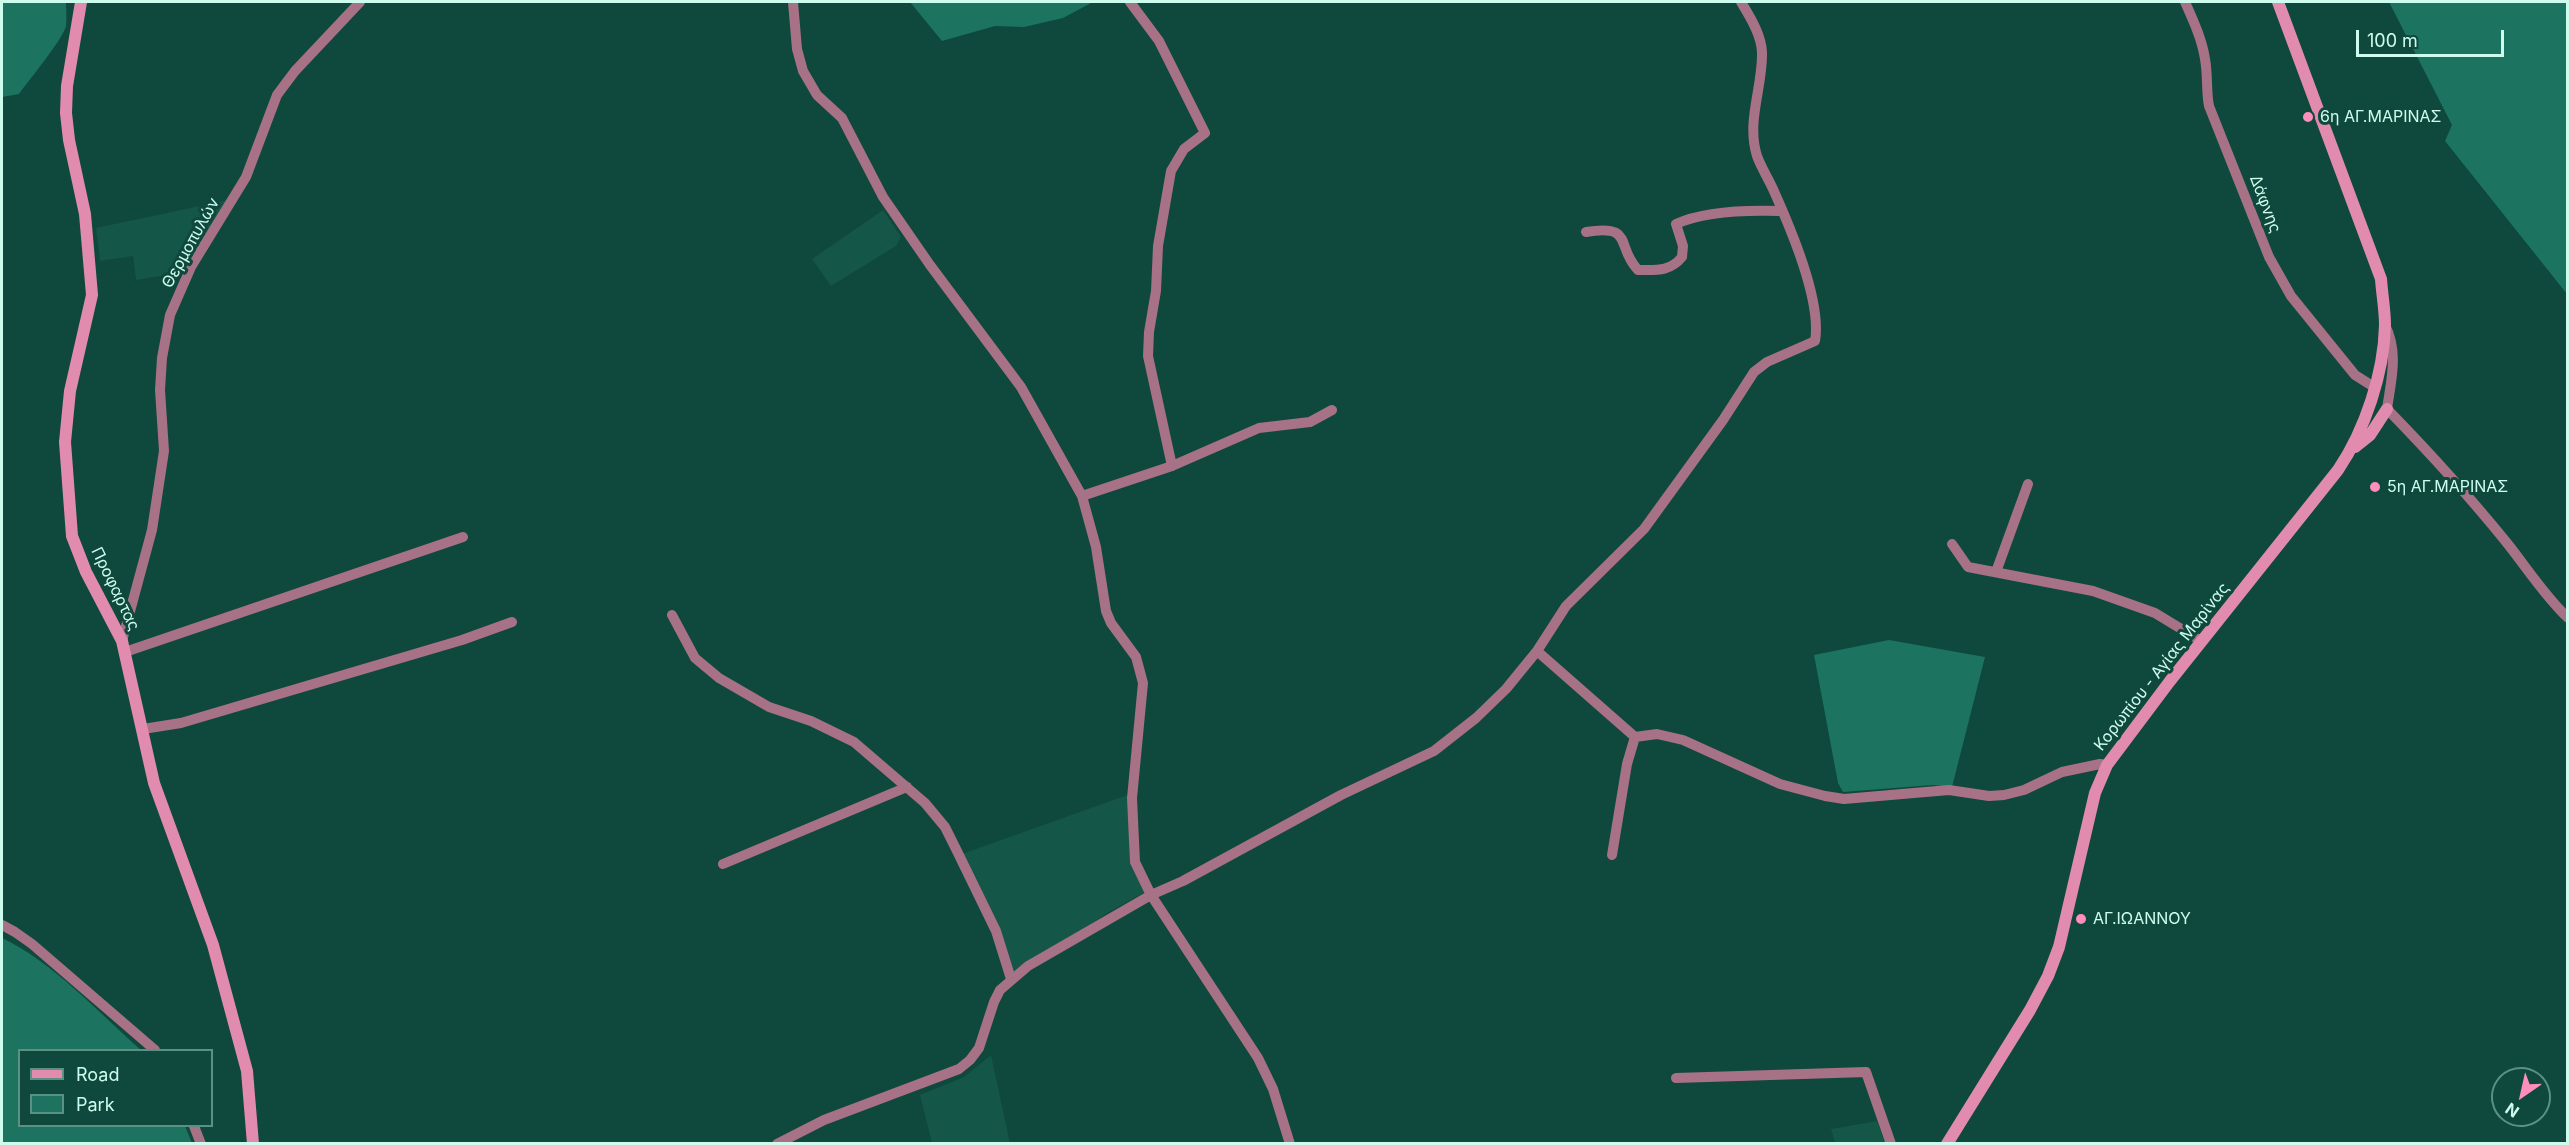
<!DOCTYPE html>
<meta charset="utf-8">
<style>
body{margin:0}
#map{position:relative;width:2569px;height:1145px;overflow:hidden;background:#0f483c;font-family:Inter,sans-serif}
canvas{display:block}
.frame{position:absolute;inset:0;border:3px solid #cdfcee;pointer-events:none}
.legend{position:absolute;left:18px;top:1049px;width:195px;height:78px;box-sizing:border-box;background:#0f483c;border:2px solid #5b9083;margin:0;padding:8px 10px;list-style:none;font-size:18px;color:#cdfcee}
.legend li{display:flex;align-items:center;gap:12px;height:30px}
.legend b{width:30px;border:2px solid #5b9083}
.north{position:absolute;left:2491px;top:1067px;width:60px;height:60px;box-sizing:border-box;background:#0f483c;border:2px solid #5b9083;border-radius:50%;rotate:214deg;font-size:16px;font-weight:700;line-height:24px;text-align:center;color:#cdfcee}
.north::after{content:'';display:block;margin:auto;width:21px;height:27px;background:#fe8ebc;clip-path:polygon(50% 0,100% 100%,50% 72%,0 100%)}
.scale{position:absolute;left:2356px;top:30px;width:148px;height:27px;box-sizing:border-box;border:3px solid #cdfcee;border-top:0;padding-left:8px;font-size:18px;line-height:21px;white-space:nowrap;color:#cdfcee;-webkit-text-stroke:4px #0f483c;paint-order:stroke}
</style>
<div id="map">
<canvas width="2569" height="1145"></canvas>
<div class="frame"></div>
<ul class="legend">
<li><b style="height:8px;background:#e18cae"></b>Road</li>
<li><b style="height:16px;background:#1c7360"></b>Park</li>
</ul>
<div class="north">N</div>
<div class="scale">100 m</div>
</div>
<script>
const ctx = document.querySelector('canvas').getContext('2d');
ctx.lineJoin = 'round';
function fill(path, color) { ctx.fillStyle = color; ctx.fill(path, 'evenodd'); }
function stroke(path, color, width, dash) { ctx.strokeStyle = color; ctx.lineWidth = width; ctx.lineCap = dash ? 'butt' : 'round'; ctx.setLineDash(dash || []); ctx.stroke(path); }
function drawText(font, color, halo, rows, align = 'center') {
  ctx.font = font + ' Inter,sans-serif'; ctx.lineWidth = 6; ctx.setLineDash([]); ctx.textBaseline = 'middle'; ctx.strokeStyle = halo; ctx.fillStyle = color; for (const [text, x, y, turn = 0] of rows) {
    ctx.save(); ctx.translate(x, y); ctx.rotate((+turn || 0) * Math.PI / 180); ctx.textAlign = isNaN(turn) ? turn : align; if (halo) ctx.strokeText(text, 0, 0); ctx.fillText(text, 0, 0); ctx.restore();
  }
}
const built = new Path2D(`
 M228,200L185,272L136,280L133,256L100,261L96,228Z
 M883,210L901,237L896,246L831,286L812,259Z
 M1130,794L1131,866L1145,892L1109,912L1015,974L962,854Z
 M991,1055L1010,1143H932L920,1095L964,1077Z
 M1877,1121L1885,1143H1835L1831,1129Z`);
const green = new Path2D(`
 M2,2H66C66,9 67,18 66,26C63,39 29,80 19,94L2,97Z
 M910,2H1093L1063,18L1024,27L995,26L942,41Z
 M2389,2H2567V294L2445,141L2452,125Z
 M1889,640L1985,657L1952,787L1933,785L1843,792L1838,783L1814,655Z
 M2,938C53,962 99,1013 141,1050H20V1126H185L192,1143H2Z`);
const street = new Path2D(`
 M793,2L797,49L803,71L817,95L842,118L883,197L930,265L1021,387L1082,496L1096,547L1106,611L1111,623L1136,657L1143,683L1132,798L1135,862L1151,895L1258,1058L1273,1089L1290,1144
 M1130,2L1159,41L1205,133L1184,149L1171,171L1158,246L1156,291L1149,332L1148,356L1172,466
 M2185,2C2193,20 2202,39 2205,59C2208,75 2206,91 2209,106L2269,257L2291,296L2355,375L2374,387
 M1586,232C1635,224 1615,246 1638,270C1656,270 1670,272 1682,257L1683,246L1676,224C1704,211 1751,210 1781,211
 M2385,325C2399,352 2391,381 2387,409C2429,452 2469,496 2507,543C2527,568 2544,595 2568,618
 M1082,496L1172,466L1259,428L1310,422L1332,410
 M1952,544L1968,567L2093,591L2155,613L2201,641
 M1996,572L2028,484
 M672,615L695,658L719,678L769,707L811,721L854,742L925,803L945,827L956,849L996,931L1011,979
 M122,641L152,530L164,451L160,390L162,358L170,315L191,267L246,177L277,95L295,71L360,2
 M1537,651L1635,737L1657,734L1683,740L1780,784L1825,796L1844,799L1949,790L1989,796L2004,795L2024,790L2062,772L2100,764L2107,765
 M125,652L463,537
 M143,729L181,723L462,640L512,622
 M1612,855L1627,764L1635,737
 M723,864L907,787
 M2,925L15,932L32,944L155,1050
 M1676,1078L1866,1072L1891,1144
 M194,1126L201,1144
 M777,1144L824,1120L959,1069L970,1060L979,1048L994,1002L1000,990L1028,966L1151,895L1183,881L1341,795L1434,751L1476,718L1506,689L1537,651L1566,606L1644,529L1723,420L1754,372L1767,362L1815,341C1822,301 1790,227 1773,189C1768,178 1761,167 1757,156C1746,121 1763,87 1762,52C1761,34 1750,17 1741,2`);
const secondary = new Path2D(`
 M81,2L67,86L66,113L69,140L85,214L92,295L70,391L65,442L72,536L86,572L122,641L154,783L213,945L247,1071L253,1144
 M2355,447L2370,435L2387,409
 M1947,1144L2030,1010L2048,976L2059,947L2095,793L2107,765L2170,681L2338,470C2365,430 2384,373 2385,325C2385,310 2382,294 2381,279L2278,2`);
const markers = [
 [2308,117,6,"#fe8ebc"],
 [2375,487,6,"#fe8ebc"],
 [2081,919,6,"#fe8ebc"]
];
const poiNames = [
 ["6η ΑΓ.ΜΑΡΙΝΑΣ",2320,117],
 ["5η ΑΓ.ΜΑΡΙΝΑΣ",2387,487],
 ["ΑΓ.ΙΩΑΝΝΟΥ",2093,919]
];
const streetNames = [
 ["Δάφνης",2265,204,69],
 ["Θερμοπυλών",191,243,-61],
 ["Προφαρτας",115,589,64],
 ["Κορωπίου - Αγίας Μαρίνας",2162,667,-52]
];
fill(built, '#145648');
fill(green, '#1c7360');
stroke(street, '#a77186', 10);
stroke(secondary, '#e18cae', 12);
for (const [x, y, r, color] of markers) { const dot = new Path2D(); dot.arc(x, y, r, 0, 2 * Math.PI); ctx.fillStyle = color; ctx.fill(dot); stroke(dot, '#0f483c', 2); }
drawText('16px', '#cdfcee', '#0f483c', poiNames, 'left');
drawText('16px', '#cdfcee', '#0f483c', streetNames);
</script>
